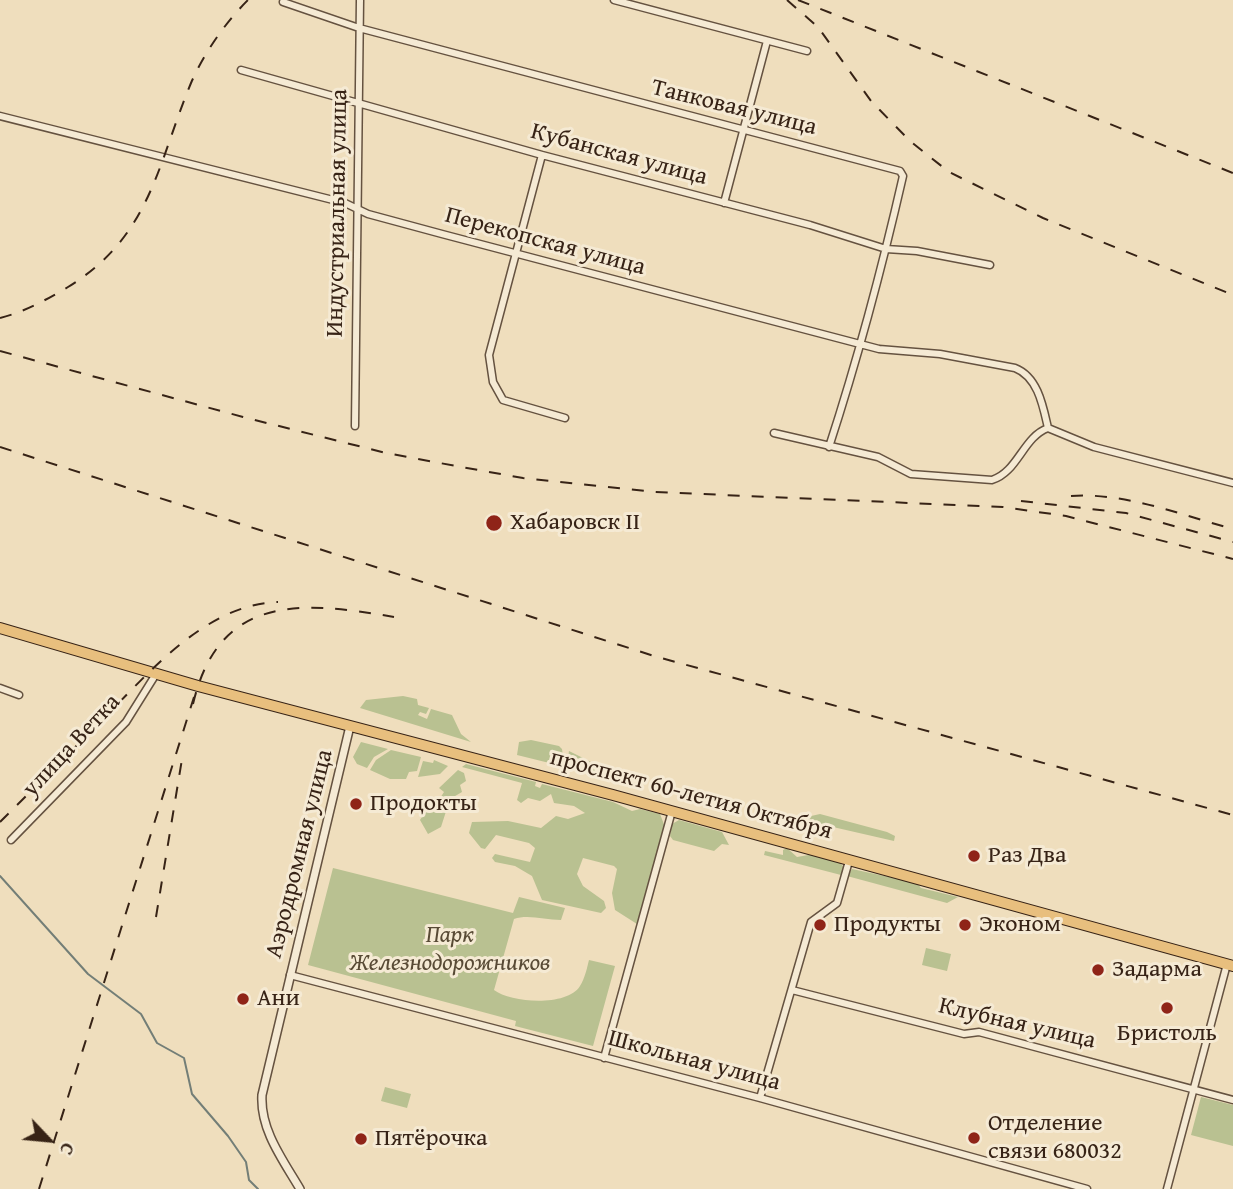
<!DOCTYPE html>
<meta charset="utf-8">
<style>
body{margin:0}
#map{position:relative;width:1233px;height:1189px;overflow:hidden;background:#efdebd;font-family:"Gentium Book Plus",serif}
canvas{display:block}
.north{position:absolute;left:14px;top:1105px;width:70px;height:70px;-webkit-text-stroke:5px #f5ead4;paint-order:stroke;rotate:116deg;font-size:19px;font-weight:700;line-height:28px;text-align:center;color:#372316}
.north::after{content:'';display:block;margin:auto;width:24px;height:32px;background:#372316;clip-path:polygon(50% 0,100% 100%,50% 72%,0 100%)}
</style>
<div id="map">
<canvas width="1233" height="1189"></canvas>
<div class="north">С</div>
</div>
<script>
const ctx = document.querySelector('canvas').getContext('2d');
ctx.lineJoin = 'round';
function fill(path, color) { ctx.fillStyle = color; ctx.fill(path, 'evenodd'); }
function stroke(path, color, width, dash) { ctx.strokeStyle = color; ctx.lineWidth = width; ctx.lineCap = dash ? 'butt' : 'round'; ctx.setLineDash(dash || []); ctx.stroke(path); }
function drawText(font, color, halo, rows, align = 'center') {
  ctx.font = font + ' "Gentium Book Plus",serif'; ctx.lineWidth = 6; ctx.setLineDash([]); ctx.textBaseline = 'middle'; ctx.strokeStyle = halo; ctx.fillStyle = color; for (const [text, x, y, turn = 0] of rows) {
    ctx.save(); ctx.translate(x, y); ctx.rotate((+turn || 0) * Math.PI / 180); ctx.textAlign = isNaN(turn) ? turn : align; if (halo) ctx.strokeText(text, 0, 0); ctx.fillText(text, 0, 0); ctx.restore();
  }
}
const green = new Path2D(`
 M403,696L417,699L418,705L429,708L426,714L420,712L418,715L427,719L431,709L452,715L461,734L471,742L360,708L366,700Z
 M531,740L559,746L562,749L564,763H567L569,751L601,767L602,773L598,775L517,755L519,742Z
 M361,742L388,749L374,757L367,768L357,764L353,757Z
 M391,750L421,757L417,771L409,772L406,779H390L370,770L376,760Z
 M434,760L448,766L440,774L418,777L423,761L433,763Z
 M466,764L536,782L535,786L540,788L542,784L613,802L632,811L640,809L660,814L665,827L637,924L615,910L612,893L617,869L614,866L583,858L577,874L583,886L604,901L606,908L601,913L542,900L532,876L515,866L495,862L492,858L495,854L530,862L535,848L529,843L496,835L485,849L481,848L469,833L472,822L508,821L541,828L556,816L568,819L585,813L574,806L554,803L551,794L540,801L528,798L521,803L517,800L522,783L462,767Z
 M458,770L464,773L466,781L460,785L462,792L450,799L441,827L428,834L420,820C427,808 436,806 444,792L439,788Z
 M820,814L887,832L895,836L894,841L798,819Z
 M679,820L722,832L729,845L722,844L714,851L673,840L670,836L672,824Z
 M787,848L797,857L814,854L817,857L837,860L844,867L841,875L764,855L765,851L783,855V850Z
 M333,868L513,913L519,897L565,908L561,920C545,920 528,914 514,919L494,990C511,1003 567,1007 580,986C585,978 587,968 589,960L615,966L593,1046L515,1026L516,1021L308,965Z
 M852,869L917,883L921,888L958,897L947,903L847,876Z
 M926,948L951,954L947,971L922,965Z
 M385,1087L411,1094L407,1108L381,1101Z
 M1201,1097L1233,1105V1146L1191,1135Z`);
const stream = new Path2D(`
 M0,876L88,974L141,1014L157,1043L184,1058L192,1094L228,1136L246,1162L249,1180L258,1189`);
const minor = new Path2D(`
 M614,0L807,51
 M283,2L359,28L900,171L903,176C882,268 858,358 829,447
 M241,70L542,155L810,225L886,249L917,251L990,265
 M0,116L345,203L368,214L442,234L879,349L940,354L1015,368C1038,377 1043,406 1048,428
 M542,155L489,355L493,382L503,400L565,418
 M724,203L767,41
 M355,426L360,0
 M774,433L878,457L911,474L992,480C1018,472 1023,437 1048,428L1094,447L1233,483
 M0,688L19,695
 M11,840L126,722L156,674
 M290,975L760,1098L1087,1189
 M792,990L964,1034L979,1032L1233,1100
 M604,1058L672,811
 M760,1098L811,922L837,903L849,861
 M1167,1189L1227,964`);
const tertiary = new Path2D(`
 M300,1189C283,1160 260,1130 262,1095L350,726`);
const trunk = new Path2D(`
 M0,628L198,686L613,795L1233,966`);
const rail = new Path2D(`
 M787,0L818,27L871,101L910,141L949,172L1043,218L1233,295
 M798,0L1233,173
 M0,318C24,312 46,300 68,287C151,236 157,165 191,83C204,53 225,23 248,0
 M0,351L243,417L386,453L456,466L523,478L655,492L1003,507L1066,516L1233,559
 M0,447L654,656L1233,815
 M1071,496C1125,492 1181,515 1233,529
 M1021,501L1126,513L1233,542
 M193,704C219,593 302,601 394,617
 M0,822C32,790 64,759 95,727C144,679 203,604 278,602
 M156,917L182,759
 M39,1189L194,697`);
const markers = [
 [494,523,9,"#8f2418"],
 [356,804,7,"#8f2418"],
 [974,856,7,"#8f2418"],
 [820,925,7,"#8f2418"],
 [965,925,7,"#8f2418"],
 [1098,970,7,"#8f2418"],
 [243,999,7,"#8f2418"],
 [1167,1008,7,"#8f2418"],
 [974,1138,7,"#8f2418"],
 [361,1139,7,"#8f2418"]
];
const streetNames = [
 ["Танковая улица",734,108,14],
 ["Кубанская улица",619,155,15],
 ["Индустриальная улица",338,213,-89],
 ["Перекопская улица",545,242,15],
 ["улица Ветка",72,746,-47],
 ["проспект 60-летия Октября",691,795,15],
 ["Аэродромная улица",300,854,-76],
 ["Клубная улица",1017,1024,13],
 ["Школьная улица",694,1061,15]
];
const poiNames = [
 ["Хабаровск II",510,523],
 ["Продокты",370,804],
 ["Раз Два",988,856],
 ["Продукты",834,925],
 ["Эконом",979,925],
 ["Задарма",1112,970],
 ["Ани",257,999],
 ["Бристоль",1167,1034,"center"],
 ["Отделение",988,1124],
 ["связи 680032",988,1152],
 ["Пятёрочка",375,1139]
];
const parkNames = [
 ["Парк",450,936],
 ["Железнодорожников",450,964]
];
fill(green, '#b9c191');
stroke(stream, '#737e77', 2);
stroke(minor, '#655240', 9);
stroke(tertiary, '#655240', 10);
stroke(trunk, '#372316', 12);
stroke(minor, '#f5ead4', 6);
stroke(tertiary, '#f5ead4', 7);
stroke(trunk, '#e8bf7e', 10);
stroke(rail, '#372316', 2, [12, 12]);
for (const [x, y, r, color] of markers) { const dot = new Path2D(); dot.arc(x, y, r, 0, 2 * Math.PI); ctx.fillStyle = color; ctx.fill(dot); stroke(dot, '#f5ead4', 2.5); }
drawText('24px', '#372316', '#f5ead4', streetNames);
drawText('24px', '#372316', '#f5ead4', poiNames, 'left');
drawText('italic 24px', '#584a35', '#f5ead4', parkNames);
</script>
